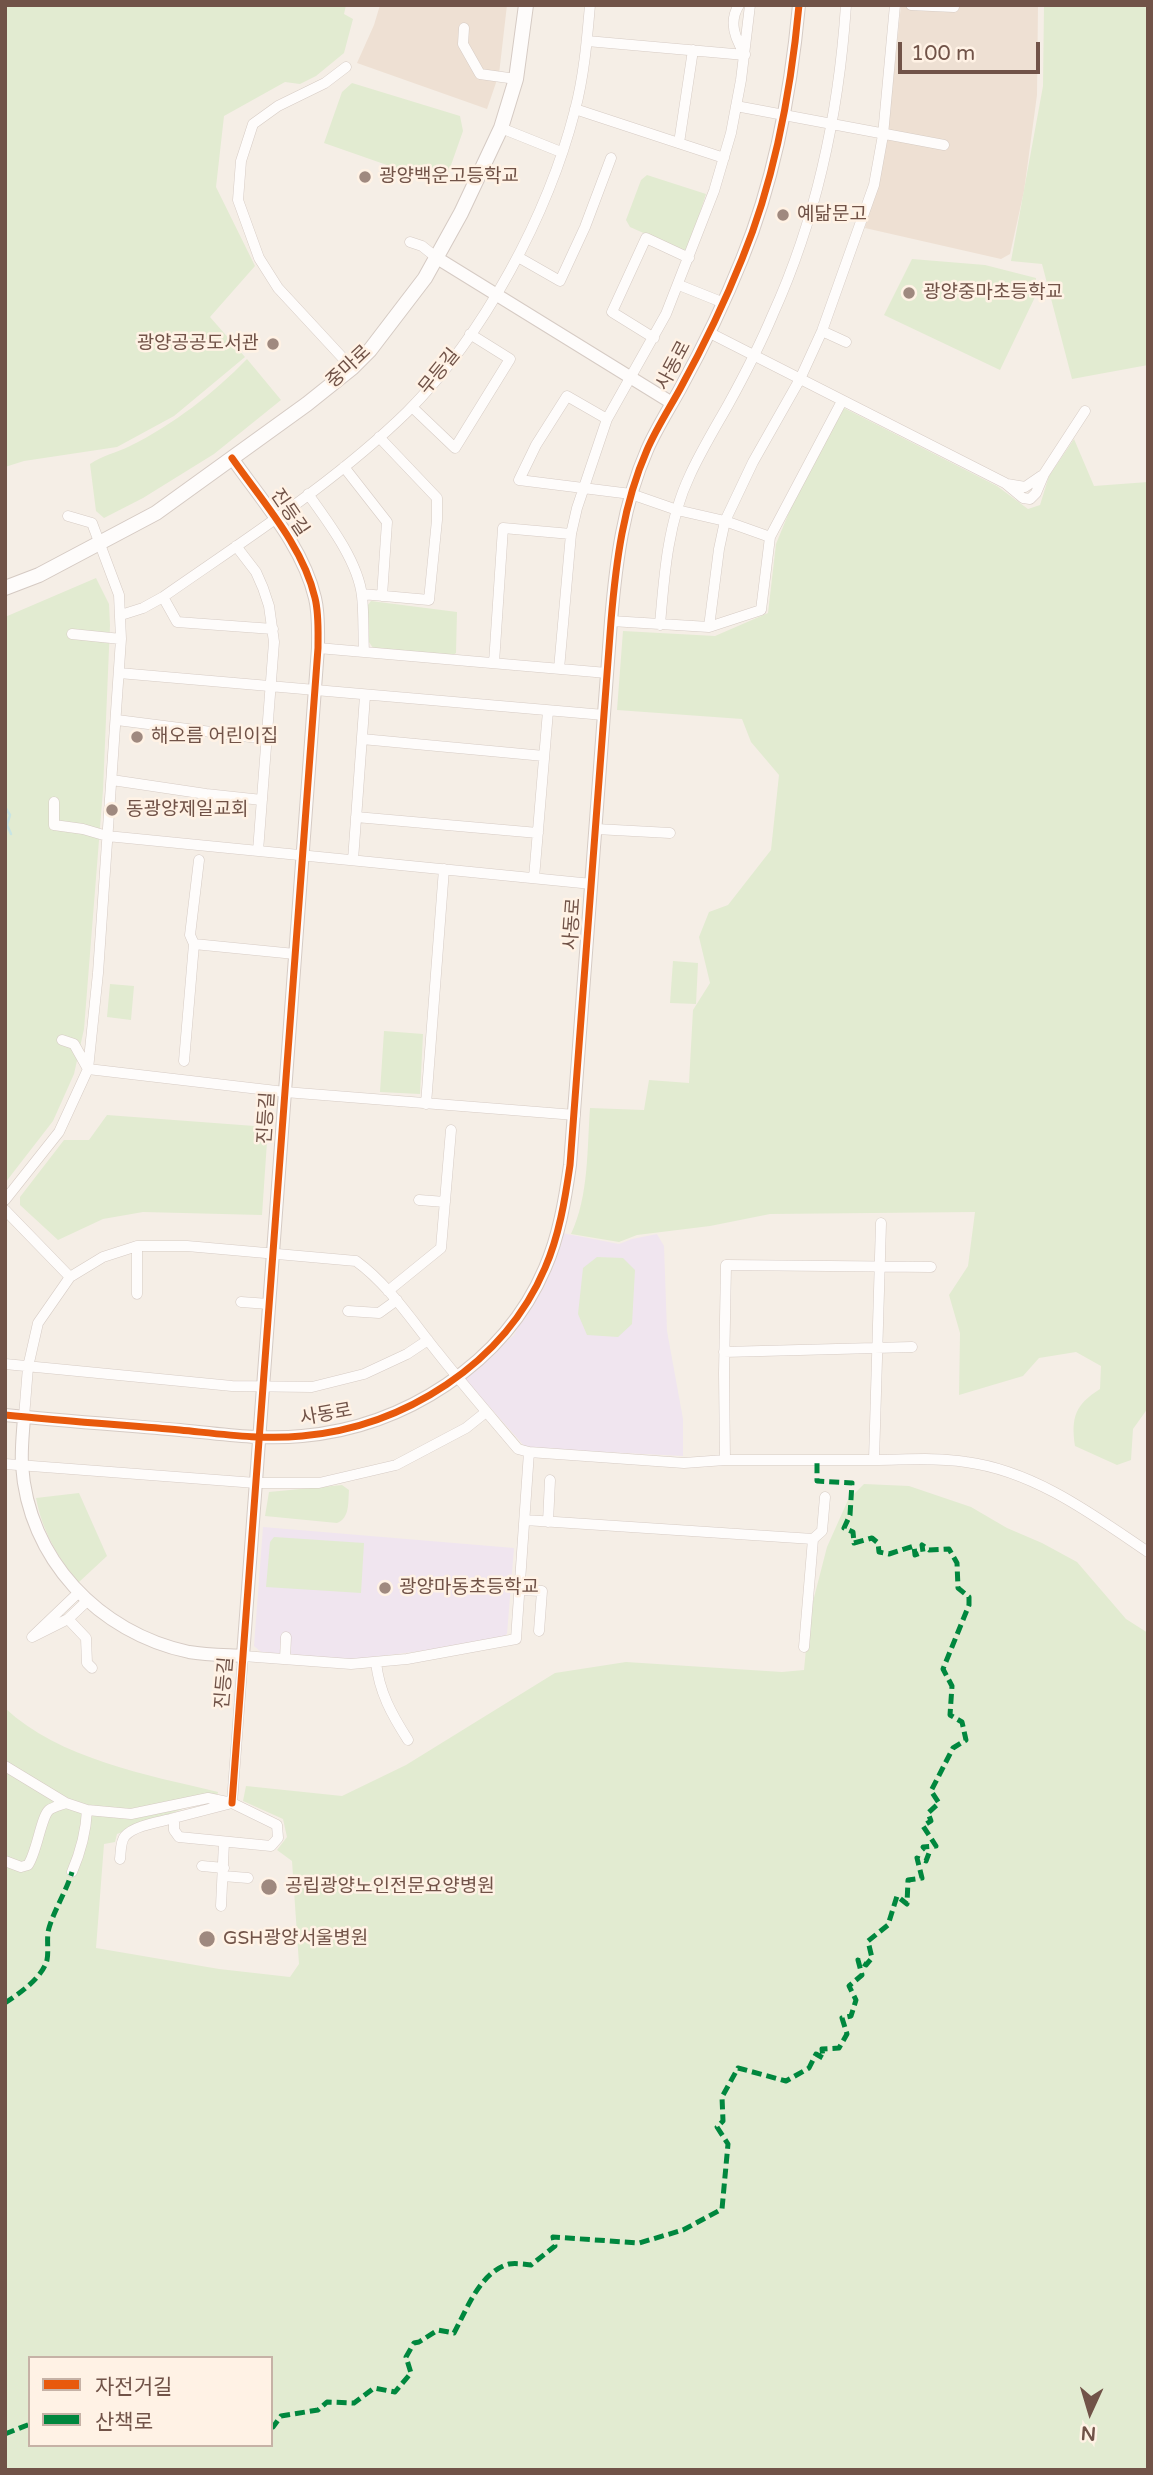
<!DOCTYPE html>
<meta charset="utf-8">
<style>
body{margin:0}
#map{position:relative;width:1153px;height:2475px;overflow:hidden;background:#f5eee6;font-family:"Varela Round","Noto Sans KR",sans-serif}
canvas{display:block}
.frame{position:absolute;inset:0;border:7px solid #715348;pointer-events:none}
.legend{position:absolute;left:28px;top:2356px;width:245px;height:91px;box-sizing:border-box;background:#fff2e5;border:2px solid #c6b2a6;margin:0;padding:9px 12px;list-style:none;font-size:21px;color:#715348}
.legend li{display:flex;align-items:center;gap:14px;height:35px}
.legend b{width:35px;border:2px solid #c6b2a6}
.north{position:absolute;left:1055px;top:2377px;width:70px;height:70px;-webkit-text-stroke:5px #fff2e5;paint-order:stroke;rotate:184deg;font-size:19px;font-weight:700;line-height:28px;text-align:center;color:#715348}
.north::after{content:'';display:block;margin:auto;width:24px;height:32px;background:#715348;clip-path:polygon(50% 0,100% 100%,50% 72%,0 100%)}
.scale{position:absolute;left:898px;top:42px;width:142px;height:32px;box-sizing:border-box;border:4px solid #715348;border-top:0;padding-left:9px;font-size:21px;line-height:24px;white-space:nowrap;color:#715348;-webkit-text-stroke:5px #fff2e5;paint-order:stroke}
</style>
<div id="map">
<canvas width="1153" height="2475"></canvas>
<div class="frame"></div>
<ul class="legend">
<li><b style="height:9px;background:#e8590c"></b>자전거길</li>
<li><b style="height:9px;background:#00873e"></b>산책로</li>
</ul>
<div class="north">N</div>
<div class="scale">100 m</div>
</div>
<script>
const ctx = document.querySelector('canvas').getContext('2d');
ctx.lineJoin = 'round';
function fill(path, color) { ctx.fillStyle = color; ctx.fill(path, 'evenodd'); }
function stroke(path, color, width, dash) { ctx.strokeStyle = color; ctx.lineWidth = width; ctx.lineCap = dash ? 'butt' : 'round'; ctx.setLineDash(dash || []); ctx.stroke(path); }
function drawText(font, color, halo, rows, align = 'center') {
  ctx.font = font + ' "Varela Round","Noto Sans KR",sans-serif'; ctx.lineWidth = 5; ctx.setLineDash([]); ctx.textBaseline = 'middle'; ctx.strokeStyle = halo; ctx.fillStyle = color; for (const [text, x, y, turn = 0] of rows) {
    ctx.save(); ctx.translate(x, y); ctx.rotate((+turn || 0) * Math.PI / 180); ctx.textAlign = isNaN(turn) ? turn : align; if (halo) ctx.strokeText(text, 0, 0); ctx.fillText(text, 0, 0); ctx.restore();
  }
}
const residential = new Path2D(`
 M380,5H507L499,74L487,109L357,63L374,25Z
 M901,5H1038L1037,95L1024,191L1010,254L1001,259L865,228L887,140Z`);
const education = new Path2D(`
 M562,1233L619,1244L632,1239L657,1234L664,1246L667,1331L683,1419V1456L526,1448L465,1379L514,1335Z
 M263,1527L514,1548L507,1634L503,1637L444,1648L350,1660L261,1652L254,1646Z`);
const green = new Path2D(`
 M5,5H346L344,14L353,19L344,53L316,76L300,84L285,82L224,116L216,187L255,266L210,317L245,357L174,416L117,447L24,461L5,467Z
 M1044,5H1148V365L1072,379L1042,264L1011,261L1043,86Z
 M352,83L460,116L463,131L444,185L324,143L342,92Z
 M647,175L706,194L689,247L684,251L630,227L626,220L641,180Z
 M912,259L985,265L1036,278V295L1000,370L884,315Z
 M247,359L281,400L214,454L143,498L104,518L96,511L90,464C103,455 116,453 130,446C173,425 214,393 247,359Z
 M844,408L997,486L1028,509L1040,505L1049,476L1074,439L1094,486L1148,482V1408L1133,1429L1131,1460L1117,1465L1075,1446C1071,1417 1075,1405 1100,1389L1101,1366L1076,1352L1039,1358L1023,1376L959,1395L960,1333L949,1295L968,1266L975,1212L770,1214L710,1226L637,1235L619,1242L571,1234C589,1196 587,1149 590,1108L644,1110L649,1080L689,1083L693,1010L710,983L699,937L709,912L728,905L771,850L779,775L751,742L742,719L617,710L623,631L715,636L768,613L776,544L794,500Z
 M96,578L109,604L110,625L103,790L84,1029L74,1074L53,1121L5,1183V617Z
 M371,601L457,612L456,653L452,656L373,648L369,642L367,606Z
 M673,961L698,963L696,1004L670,1003Z
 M110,984L134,986L131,1020L107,1017Z
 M384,1031L423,1034L420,1094L380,1092Z
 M107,1115L268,1127L262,1215L143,1212L103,1219L58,1240L20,1205V1197L64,1140H89Z
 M597,1257L623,1258L635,1270L632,1324L618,1337L587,1335L578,1314L583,1268Z
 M864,1484L909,1486L971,1507L1007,1528L1042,1543L1077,1562L1126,1619L1148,1633V2470H5V1708C59,1759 148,1775 218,1792L217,1796L117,1834L115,1842L104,1844L96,1948L219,1969L290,1977L299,1964L292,1861L277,1850L287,1837L283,1819L243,1801L246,1786L342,1796L406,1765L555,1673L626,1662L782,1672L804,1670L809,1617L827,1547L848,1500ZM30,2358H271V2445H30Z
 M342,1485L349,1490C348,1502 350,1518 337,1523L265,1516L269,1492Z
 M79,1493L107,1556L78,1583C58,1557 42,1531 36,1498Z
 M274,1537L364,1543L361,1593L266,1587L270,1542Z`);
const stream = new Path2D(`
 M5,807L10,815L7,825L11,834`);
const minor = new Path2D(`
 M739,5C728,22 735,39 745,54
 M911,5L954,7
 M464,28L463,44L480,74L516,79
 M587,41L745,55
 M346,67L325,83L278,106L253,124L241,161L238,200L259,258L278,288L352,368
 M736,106L944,145
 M575,109L724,158
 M501,128L561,152
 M679,143L693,50
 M410,242L422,246L437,258
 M518,257L560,281L585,227L611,158
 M679,285L724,303
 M822,331L846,342
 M710,333L1005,483L1023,498L1030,499L1036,493L1044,474L1085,411
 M654,338L612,312L646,238L689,258
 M412,407L455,448L510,359L470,334
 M607,419L567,396L536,445L519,480L631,494L677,510L725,521L770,537
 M344,467L387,522L382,596
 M1007,484L1025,487L1041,476
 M308,494C328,522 358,561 362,596C364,614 363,633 364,652
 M236,546L256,572L263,588L269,606L274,642L258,851
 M362,594L429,600L437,520V498L379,437
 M163,597L177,622L273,629
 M121,615L143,608L163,597C246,539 334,483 407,412C484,335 548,215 575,110C584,76 587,40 590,5
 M611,621L709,627L761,610L770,537L842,401
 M660,625C664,575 668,521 690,475C701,451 715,428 728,405C744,376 760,345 773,314C817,217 839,111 846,5
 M709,627L719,549L725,521L753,462L800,379L822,331L874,185L883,135L895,5
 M72,634L121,639
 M318,648L607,673
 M494,663L503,528L571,534
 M559,669L571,534L577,508L607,419L666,314L714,191L731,133L741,80L750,5
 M119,673L604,715
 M117,720L266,739
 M362,739L544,756
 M112,780L206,794L262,800
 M54,802V825L83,829L107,836L592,884
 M356,817L538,833
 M596,829L670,833
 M199,860L190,935L194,944L295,954
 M353,860L365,696
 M534,878L548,711
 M62,1040L74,1044L88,1069L285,1092L575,1115
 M184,1061L194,944
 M426,1104L444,869
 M5,1200L59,1132L88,1069L98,973L121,639L119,595L92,523L68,516
 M419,1200L445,1202
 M5,1210L70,1277L38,1323L28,1367L24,1417
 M70,1277L103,1257L137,1246H187L356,1261C389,1285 412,1321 438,1353C464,1386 491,1417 518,1449L529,1452L516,1639L407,1659L351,1664L243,1656L232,1803
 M388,1291L441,1248L451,1130
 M137,1294V1246
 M241,1302L269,1304
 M348,1311L379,1313L397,1300
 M724,1352L912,1347
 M5,1364L232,1386L312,1387L364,1374L407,1354L428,1340
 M529,1452L684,1463L725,1460H874L881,1223
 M725,1460L724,1373L726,1265L931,1267
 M874,1460C904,1460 936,1457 966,1462C1034,1471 1092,1514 1148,1552
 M5,1464L256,1483H319L396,1465L466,1428L486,1412
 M525,1520L813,1539
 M548,1522L550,1480
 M520,1590L542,1591L539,1631
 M78,1593L32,1637L68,1619L87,1601
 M68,1619L86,1638L87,1663L92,1668
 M804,1647L813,1539L822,1531L825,1497
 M285,1659L286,1637
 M376,1662C379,1692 392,1715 408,1740
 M5,1766L66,1803L87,1810
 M120,1859C121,1852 120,1842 125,1836C135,1825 160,1822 174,1818
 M5,1861L21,1867L28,1865C37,1852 41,1817 49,1810C53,1807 61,1805 66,1803
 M202,1866L224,1868
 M72,1872C81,1851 86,1833 87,1810L131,1814L208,1798L232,1803L277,1825L278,1838L271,1846L179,1837L174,1830V1818L232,1803
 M223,1876L248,1878
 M221,1906L224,1842`);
const tertiary = new Path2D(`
 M437,258L672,403
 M5,1415C63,1421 122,1425 180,1430C221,1434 262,1440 302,1436C404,1427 504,1364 545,1268C559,1236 565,1200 570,1165L611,621C616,562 623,505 647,450C656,429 669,409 680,389C703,347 724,304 742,259C775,179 791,91 799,5
 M24,1417C23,1433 21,1449 22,1465C28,1559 99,1633 189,1652C207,1655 226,1655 243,1656L318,648C318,631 319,614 315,598C303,546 262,501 232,458`);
const secondary = new Path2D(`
 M5,588L39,575L156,513L307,404L352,368L370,350L425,278L461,213L501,128L516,79L526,5`);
const quiet = new Path2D(`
 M5,2003C20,1993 42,1978 47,1960C49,1950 46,1938 49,1928C55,1908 66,1892 72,1872
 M271,2426L273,2427L281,2416L318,2410L327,2402L354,2403L374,2388L395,2392L411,2373L406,2357L414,2343L419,2342L438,2330L454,2333C467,2309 480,2272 509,2264C515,2263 524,2264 531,2265L555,2246L553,2237L639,2243L683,2230L722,2209L728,2144L717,2127L723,2121L722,2097L738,2068L786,2081L809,2068L816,2054L823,2058L822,2049L839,2048L847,2034L842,2018L851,2016L856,2000L849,1986L862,1975L858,1960L866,1965L872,1958L868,1941L888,1925L897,1896L907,1904L908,1880L922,1878L917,1858L926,1861L929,1853L923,1847L936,1846L923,1826L931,1821L928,1813L939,1803L931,1791L953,1748L966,1740L962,1722L950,1715L952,1686L943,1669L969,1605V1597L958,1588L957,1563L949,1549L929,1550L922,1545L923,1552L915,1555L914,1546L889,1554L879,1552L878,1543L872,1538L854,1543L853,1532L844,1528L850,1515L852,1483L817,1481V1460
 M5,2434L30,2424`);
const cycleway = new Path2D(`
 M5,1415C63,1421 122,1425 180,1430C221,1434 262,1440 302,1436C404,1427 504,1364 545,1268C559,1236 565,1200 570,1165L611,621C616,562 623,505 647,450C656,429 669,409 680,389C703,347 724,304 742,259C775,179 791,91 799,5
 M232,1803L318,648C318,631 319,614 315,598C303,546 262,501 232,458`);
const markers = [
 [365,177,7,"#9f897f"],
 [783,215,7,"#9f897f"],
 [909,293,7,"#9f897f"],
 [273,344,7,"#9f897f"],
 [137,737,7,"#9f897f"],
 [112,810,7,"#9f897f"],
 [385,1588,7,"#9f897f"],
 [269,1887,9,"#9f897f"],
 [207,1939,9,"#9f897f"]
];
const poiNames = [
 ["광양백운고등학교",379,177],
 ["예닮문고",797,215],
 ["광양중마초등학교",923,293],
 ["광양공공도서관",259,344,"right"],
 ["해오름 어린이집",151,737],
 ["동광양제일교회",126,810],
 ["광양마동초등학교",399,1588],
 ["공립광양노인전문요양병원",285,1887],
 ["GSH광양서울병원",223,1939]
];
const streetNames = [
 ["사동로",674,366,-62],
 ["중마로",349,367,-43],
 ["무등길",440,372,-51],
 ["진등길",289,513,56],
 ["사동로",573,924,-86],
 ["진등길",267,1118,-86],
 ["사동로",326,1415,-10],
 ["진등길",225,1683,-85]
];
fill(residential, '#eee0d3');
fill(education, '#f0e5ef');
fill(green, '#e2ebd1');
stroke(stream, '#c8e5e4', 2.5);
stroke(minor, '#d6cbc4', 11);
stroke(tertiary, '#d6cbc4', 14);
stroke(secondary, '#d5cac3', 16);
stroke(minor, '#fefcfb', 10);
stroke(tertiary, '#fefcfb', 12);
stroke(secondary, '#fefcfb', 14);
stroke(quiet, '#00873e', 5, [10, 5]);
stroke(cycleway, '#e8590c', 7);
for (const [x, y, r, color] of markers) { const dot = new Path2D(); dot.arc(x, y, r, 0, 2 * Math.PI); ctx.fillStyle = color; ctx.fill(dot); stroke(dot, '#fff2e5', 2.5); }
drawText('19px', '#715348', '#fff2e5', poiNames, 'left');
drawText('19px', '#715348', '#fff2e5', streetNames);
</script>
